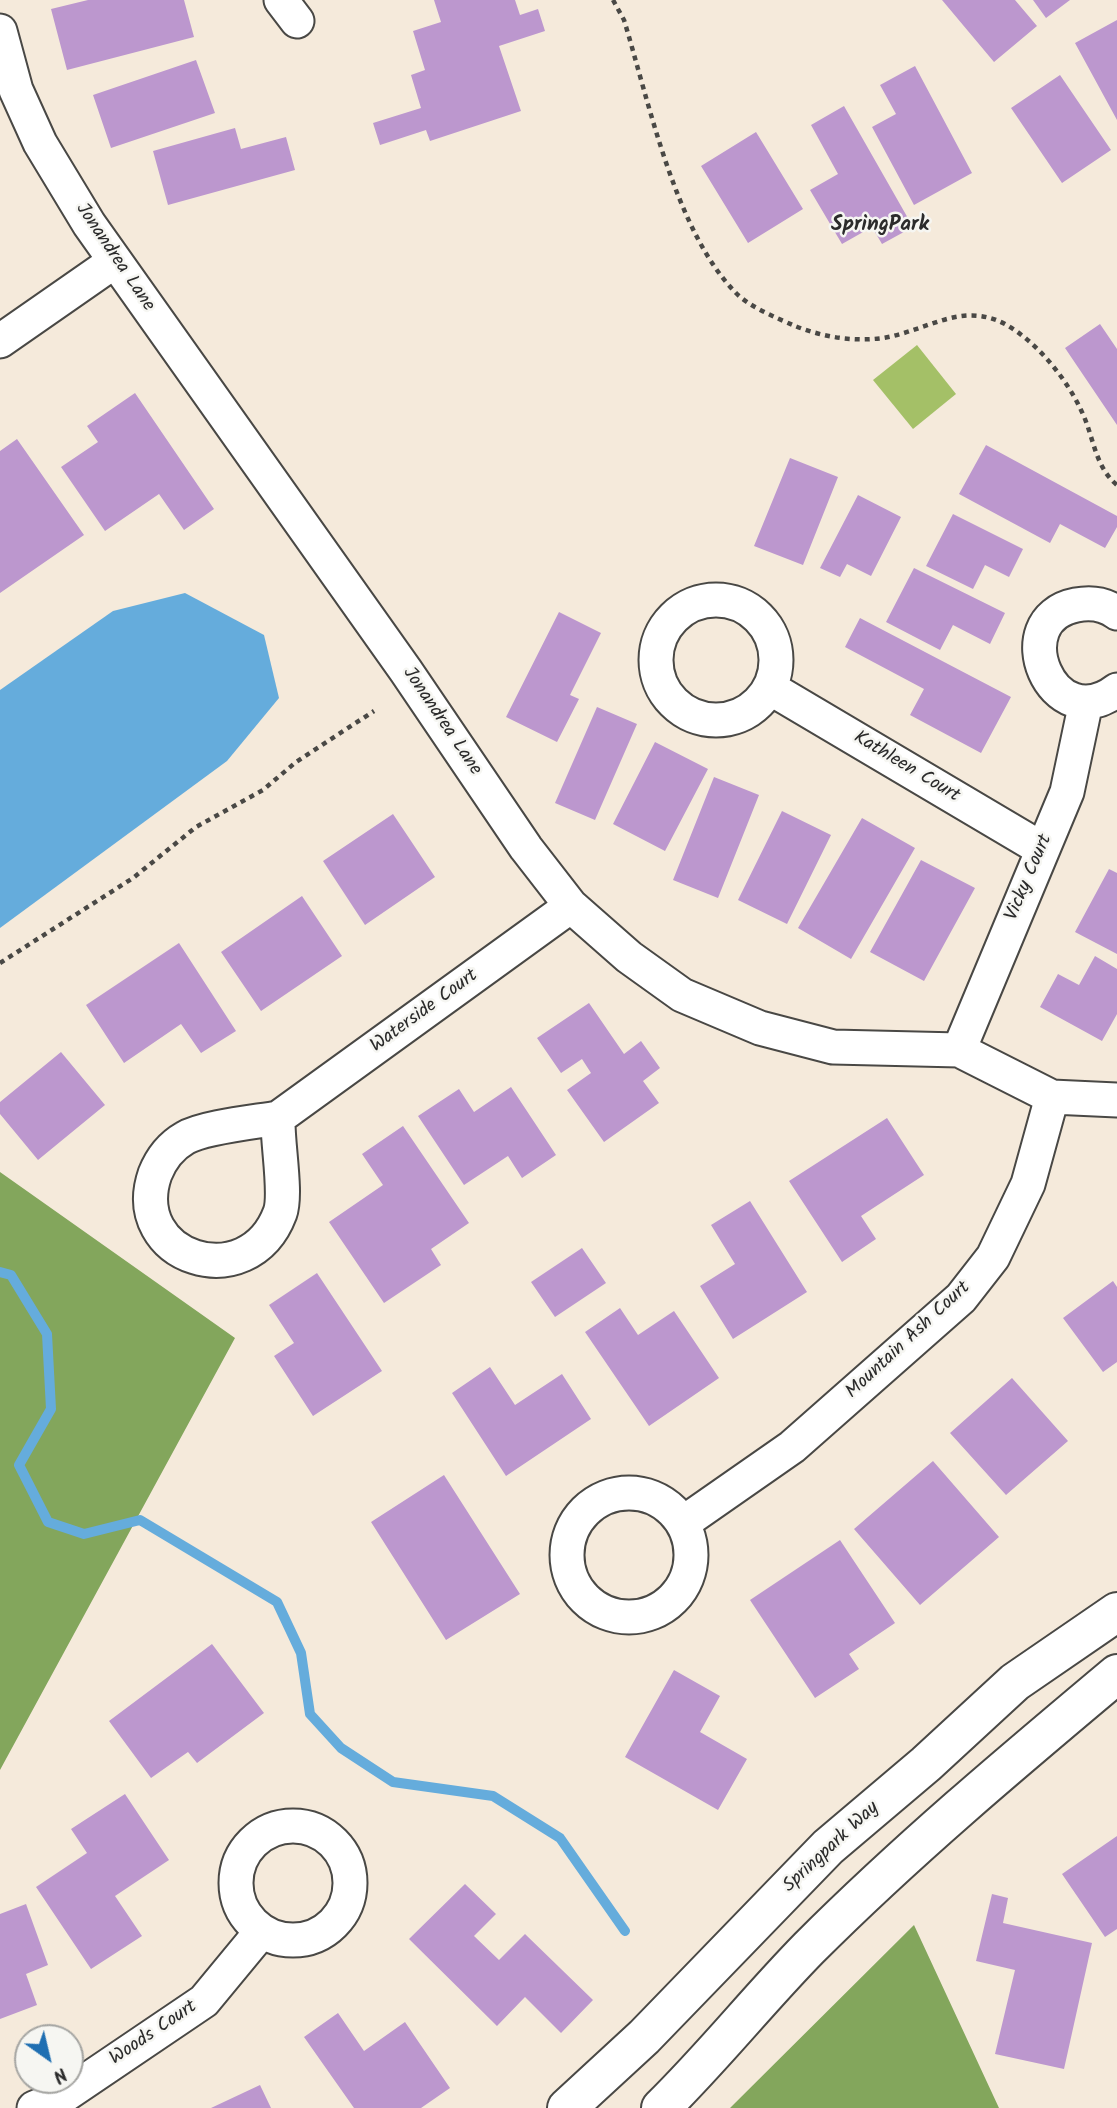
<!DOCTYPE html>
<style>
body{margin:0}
#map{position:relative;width:1117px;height:2108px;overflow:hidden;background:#f5eadb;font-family:Kalam,sans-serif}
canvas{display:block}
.north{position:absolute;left:14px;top:2024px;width:70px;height:70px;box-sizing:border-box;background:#f6f6f2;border:2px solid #a5a5a2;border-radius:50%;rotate:146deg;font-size:19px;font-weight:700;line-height:28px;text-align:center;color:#2b2b2b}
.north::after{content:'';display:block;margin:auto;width:24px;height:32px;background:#1f6fb2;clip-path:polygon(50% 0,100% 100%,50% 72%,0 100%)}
</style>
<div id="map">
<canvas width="1117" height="2108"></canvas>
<div class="north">N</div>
</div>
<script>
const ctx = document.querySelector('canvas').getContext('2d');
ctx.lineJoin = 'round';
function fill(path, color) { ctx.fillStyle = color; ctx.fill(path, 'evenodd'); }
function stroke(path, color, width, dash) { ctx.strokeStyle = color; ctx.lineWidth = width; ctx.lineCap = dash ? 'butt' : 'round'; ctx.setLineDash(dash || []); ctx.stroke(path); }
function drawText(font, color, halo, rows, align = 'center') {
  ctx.font = font + ' Kalam,sans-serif'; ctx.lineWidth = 5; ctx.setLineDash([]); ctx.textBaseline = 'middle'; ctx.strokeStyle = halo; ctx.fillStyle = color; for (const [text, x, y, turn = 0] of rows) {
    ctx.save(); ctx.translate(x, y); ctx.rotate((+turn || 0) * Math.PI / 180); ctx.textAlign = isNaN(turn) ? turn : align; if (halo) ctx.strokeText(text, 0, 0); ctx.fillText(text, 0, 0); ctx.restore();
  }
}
const green = new Path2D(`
 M917,345L956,394L913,429L873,380Z`);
const forest = new Path2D(`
 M0,1172L235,1338L0,1770Z
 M914,1925L999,2108H730Z`);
const water = new Path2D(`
 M185,593L264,635L279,698L227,761L0,928V690L113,611Z`);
const stream = new Path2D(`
 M0,1272L11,1275L47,1334L51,1409L19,1465L48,1522L84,1534L140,1520L277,1602L301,1653L310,1714L341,1748L393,1782L493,1796L560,1838L625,1931`);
const building = new Path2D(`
 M88,0H184L194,37L67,70L51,9Z
 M434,0H515L520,15L538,9L545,31L499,46L521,111L430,141L426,130L380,145L373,123L421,108L411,75L425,70L413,31L441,22Z
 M942,0H1015L1037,26L994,62Z
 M1033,0H1070L1046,18Z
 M1117,20V120L1075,43Z
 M196,60L215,113L111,148L93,95Z
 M915,66L972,173L914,205L872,127L896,114L880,85Z
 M1060,75L1111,150L1062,183L1011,108Z
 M844,106L913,227L882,244L872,227L842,244L810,190L838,174L811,125Z
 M235,128L241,149L286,137L295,170L168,205L153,151Z
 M756,132L803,209L748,243L701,166Z
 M1100,324L1117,349V425L1065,348Z
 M135,393L214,509L184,530L159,494L105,531L61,467L98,442L87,426Z
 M17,439L84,535L0,593V451Z
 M986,445L1117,516V527L1105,548L1060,524L1050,543L959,494Z
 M790,458L838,477L803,565L754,546Z
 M858,495L901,517L871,576L847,564L840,577L820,568Z
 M953,514L1023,549L1009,577L985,565L973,589L926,566Z
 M914,568L1005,613L990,644L953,625L940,650L886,622Z
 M559,612L601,633L570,695L579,699L557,742L506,717Z
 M860,618L1011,697L981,753L910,715L924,689L845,647Z
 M597,707L637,724L595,820L555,803Z
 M655,742L708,769L665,851L613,824Z
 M714,777L759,795L718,898L673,880Z
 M782,811L831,835L787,924L738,900Z
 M393,814L435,877L365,925L323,861Z
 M862,818L915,848L851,959L798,928Z
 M921,860L975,888L924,981L870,952Z
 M1109,869L1117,873V954L1075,932Z
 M302,896L342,956L261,1011L221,952Z
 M179,943L236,1031L201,1053L181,1024L124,1063L86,1005Z
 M1095,956L1117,969V1014L1102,1041L1040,1007L1058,974L1079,985Z
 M589,1003L624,1054L641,1041L660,1068L643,1081L659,1103L604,1142L567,1090L591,1073L582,1059L561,1073L537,1038Z
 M61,1052L105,1105L38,1160L0,1114V1102Z
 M511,1087L556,1155L522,1178L508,1156L464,1185L418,1116L459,1089L474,1112Z
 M887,1118L924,1175L861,1216L876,1239L842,1262L789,1181Z
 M403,1126L469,1223L431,1249L441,1265L384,1303L329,1222L383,1185L362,1154Z
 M750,1201L807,1292L733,1339L700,1286L735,1264L711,1225Z
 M582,1248L606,1283L555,1317L531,1282Z
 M317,1273L382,1371L313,1416L274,1356L294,1343L269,1305Z
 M1113,1281L1117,1287V1362L1103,1372L1063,1318Z
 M620,1308L638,1335L674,1311L719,1378L649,1426L585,1332Z
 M490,1367L515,1405L562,1374L591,1419L506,1476L452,1393Z
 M1012,1378L1068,1441L1006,1495L950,1433Z
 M933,1461L999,1537L920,1605L854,1529Z
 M444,1475L520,1594L446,1640L371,1522Z
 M840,1540L895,1623L849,1654L859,1669L815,1698L750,1600Z
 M212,1644L264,1713L197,1763L188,1752L151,1778L109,1721Z
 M674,1670L720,1696L700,1732L747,1759L718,1810L625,1757Z
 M125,1794L169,1860L115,1896L142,1936L91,1969L36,1887L87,1853L71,1829Z
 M1117,1836V1929L1105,1937L1062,1874Z
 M465,1884L496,1914L474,1936L499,1960L525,1934L593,2000L561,2033L525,1997L497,2026L409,1939Z
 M992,1894L1008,1898L1003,1923L1092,1943L1064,2069L995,2054L1015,1970L976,1961Z
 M26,1904L48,1965L26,1974L37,2005L0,2019V1914Z
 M338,2013L364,2051L405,2022L450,2088L421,2108H354L304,2037Z
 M260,2085L271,2108H211Z`);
const path = new Path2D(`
 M613,0L624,20C649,102 675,230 735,292C749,307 777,318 795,326C823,337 853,342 883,338C927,331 961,301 1005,324C1037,342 1066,378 1081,410C1094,436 1094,466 1117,485
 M0,963L133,878L196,827L263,790L296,762L374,711`);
const minor = new Path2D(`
 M281,0L297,21
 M0,31L16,90L40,143L89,224L406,671L526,848L571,906L629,957L682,995L760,1028L833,1047L959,1050L1052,1097L1117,1100
 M0,341L115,261
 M656 660a60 60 0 1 1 120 0a60 60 0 1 1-120 0Z
 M1117,613C1105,604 1091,602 1076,605C1003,619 1052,740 1117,690
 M770,688L1042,849
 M959,1050L1067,792L1086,702
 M278,1118C277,1142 287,1194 280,1213C248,1298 126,1258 155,1174C161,1159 171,1146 185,1138C203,1127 255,1122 278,1118Z
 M278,1118L571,906
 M567 1555a62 62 0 1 1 124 0a62 62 0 1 1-124 0Z
 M683,1523L792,1447L961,1298L993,1257L1028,1184L1052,1097
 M236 1883a57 57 0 1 1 114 0a57 57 0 1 1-114 0Z
 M34,2108L65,2095L204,2001L261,1932`);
const tertiary = new Path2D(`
 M567,2108L644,2037L828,1847L926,1764L1015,1682L1117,1612
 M661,2108C713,2057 758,2000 809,1948C906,1851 1012,1762 1117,1674`);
const streetNames = [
 ["Jonandrea Lane",114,258,56],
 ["Jonandrea Lane",441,722,56],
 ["Kathleen Court",906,768,31],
 ["Vicky Court",1030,878,-67],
 ["Waterside Court",425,1012,-36],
 ["Mountain Ash Court",909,1341,-43],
 ["Springpark Way",832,1848,-43],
 ["Woods Court",154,2034,-34]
];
const neighbourhoodNames = [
 ["SpringPark",880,226]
];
fill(green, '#a4c067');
fill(forest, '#83a65c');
fill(water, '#65acdc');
stroke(stream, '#65acdc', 10);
fill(building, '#bc97ce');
stroke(minor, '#494845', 37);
stroke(tertiary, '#494845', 42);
stroke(path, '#494845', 4.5, [5, 5]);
stroke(minor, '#fff', 33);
stroke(tertiary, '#fff', 38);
drawText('19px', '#2b2b2b', '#f6f6f2', streetNames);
drawText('bold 21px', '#2b2b2b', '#f6f6f2', neighbourhoodNames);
</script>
